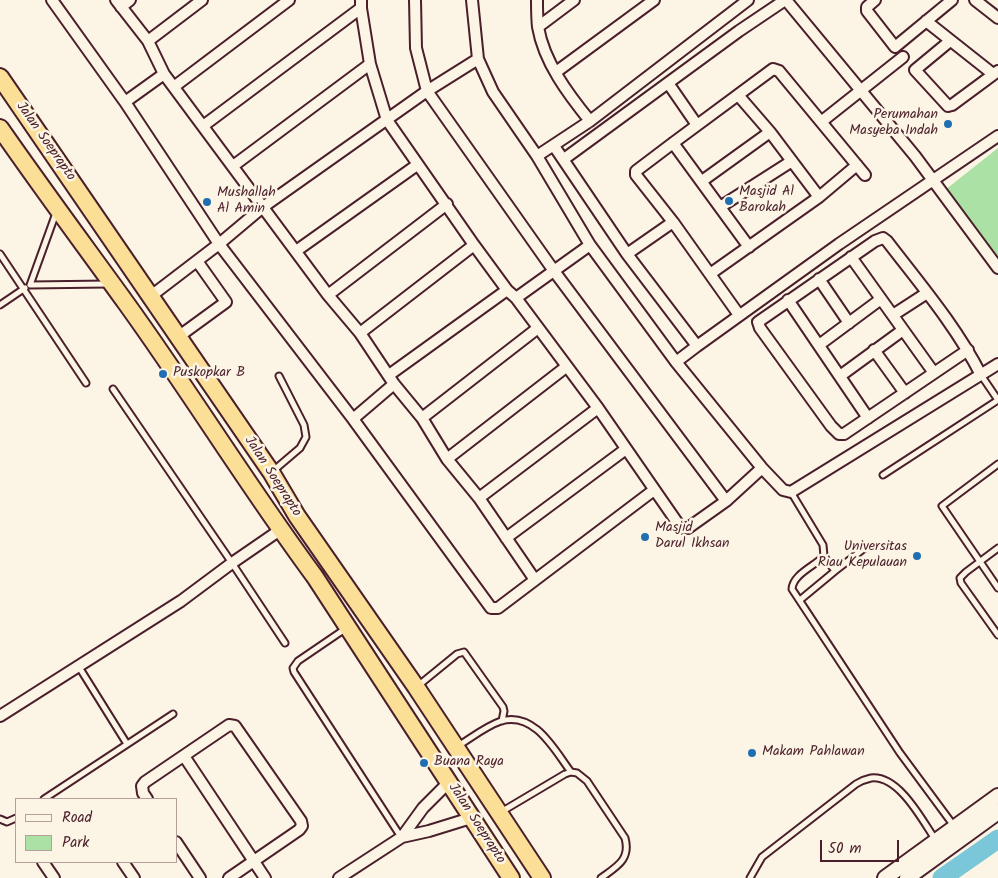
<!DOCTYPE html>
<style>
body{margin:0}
#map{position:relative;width:998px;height:878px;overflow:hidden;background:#fcf5e5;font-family:Kalam,sans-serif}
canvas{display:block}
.legend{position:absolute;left:15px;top:798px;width:162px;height:65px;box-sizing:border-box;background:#fcf5e5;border:1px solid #b59f9b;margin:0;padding:6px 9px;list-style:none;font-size:15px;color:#4a1f2b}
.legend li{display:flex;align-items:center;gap:10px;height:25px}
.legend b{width:25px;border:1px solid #b59f9b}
.scale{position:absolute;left:820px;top:840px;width:79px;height:22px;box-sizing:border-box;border:2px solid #4a1f2b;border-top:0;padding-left:6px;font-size:15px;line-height:18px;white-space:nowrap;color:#4a1f2b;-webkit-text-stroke:4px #fcf5e5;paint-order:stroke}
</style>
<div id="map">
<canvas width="998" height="878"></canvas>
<ul class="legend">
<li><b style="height:6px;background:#fcf5e5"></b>Road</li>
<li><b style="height:14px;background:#abe1a4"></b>Park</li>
</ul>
<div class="scale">50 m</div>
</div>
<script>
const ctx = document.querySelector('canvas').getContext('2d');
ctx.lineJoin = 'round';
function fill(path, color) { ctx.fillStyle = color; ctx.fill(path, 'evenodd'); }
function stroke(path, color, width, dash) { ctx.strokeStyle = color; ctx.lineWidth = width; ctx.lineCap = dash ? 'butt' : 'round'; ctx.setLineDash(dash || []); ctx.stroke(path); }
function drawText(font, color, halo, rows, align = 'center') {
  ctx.font = font + ' Kalam,sans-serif'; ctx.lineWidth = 5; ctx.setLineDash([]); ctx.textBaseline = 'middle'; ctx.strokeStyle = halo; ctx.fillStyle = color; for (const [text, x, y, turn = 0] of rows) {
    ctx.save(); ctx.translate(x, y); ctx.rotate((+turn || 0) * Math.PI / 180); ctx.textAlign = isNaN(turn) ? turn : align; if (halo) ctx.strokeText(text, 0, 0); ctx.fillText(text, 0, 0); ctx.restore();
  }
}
const green = new Path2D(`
 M998,148V270L940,194Z`);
const river = new Path2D(`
 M942,878L998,839`);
const service = new Path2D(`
 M56,213L30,285L108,284
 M0,254L86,383
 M0,305L25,288
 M113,389L232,563L285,643
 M998,464L942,506L998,588
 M273,471L300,448L306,437L304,425L279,376
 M883,475L998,400L981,375
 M791,492L823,545L824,556C815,566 793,574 792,589L900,753L954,826
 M998,548L966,572L960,578L961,583L998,635
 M835,571L866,547
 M800,600L835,571L824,556
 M345,629L298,661L293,668L294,672L401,837
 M79,667L127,744
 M419,685L457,654L464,652L503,707L504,711L502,721
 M458,746C471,738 486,726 501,721C535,711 555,751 571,772
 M44,799L173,714
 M501,812L565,774L571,772L577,773L587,781L625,838C631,860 616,867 601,878
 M0,819L7,822L16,818
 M750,878L762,857L856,784C861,781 866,779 871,778C899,775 922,820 935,839`);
const minor = new Path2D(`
 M52,0L125,102L219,244L353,419L491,608H498L654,490
 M116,0L148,41L164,74L328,295L360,333L394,384L422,418L447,459L479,498L535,580
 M361,0V8L370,64L387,120L474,245L507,290L516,298L598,408L681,528H688L726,501L762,468
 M415,0L416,48L427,91L554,271L726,501
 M472,0L478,59L493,92L537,156L590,245L676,362L762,468L783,490L791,492L998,364
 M537,0C537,9 537,18 538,27C544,62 568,94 590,121
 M786,0L915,156L998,268
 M875,0L867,7V11L895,47L952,0
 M975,0L998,18
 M121,7L130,0
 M926,21L993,74
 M538,27L574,0
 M148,41L202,0
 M950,41L915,70L948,106L952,105L998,71
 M556,72L654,0
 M668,83L697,125
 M175,86L289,0
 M738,95L770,132L819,197
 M125,102L164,74
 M821,122L903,57
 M203,126L361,8
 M673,143L749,247
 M554,146L627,254L697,346
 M537,156L590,121L748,0
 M564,159L739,31L785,0
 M233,166L370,64
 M702,181L770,132
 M720,207L792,161
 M296,251L417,165
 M627,254L673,222
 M851,257L934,373
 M710,274L819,197L857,165
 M819,279L849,323
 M328,295L447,204
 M151,296L219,244L263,207L427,91L478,59
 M516,298L590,245
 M788,300L868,418
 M739,315L673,222L636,175V171L673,143L773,69L779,71L865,175
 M893,315L927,293
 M360,333L474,245
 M178,337L226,302L197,261
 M819,345L881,299
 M874,350L905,393
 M968,350L844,434H839L831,426L760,328L758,322L875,241L883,238L887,241C920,284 956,326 981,375
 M676,362L697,346L839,244L998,136
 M389,375L507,290
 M840,376L903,330
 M422,418L538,328
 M353,419L394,384
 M447,459L566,367
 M479,498L598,408
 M506,538L626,449
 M0,716L181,601L232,563L280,530
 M184,756L265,878
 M147,799L143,793L142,786L145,782L229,725L235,726L301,821L302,826L299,830L229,878
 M402,837L429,831L471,818
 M176,842L200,878
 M43,862L54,878
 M123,862L134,878
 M339,878L402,837L423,808L449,782`);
const secondary = new Path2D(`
 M885,878L998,796
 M907,878L998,812`);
const trunk = new Path2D(`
 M0,77L271,472L297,516L416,687L542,878
 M0,128C41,187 84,245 126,303C191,393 249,488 315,577L511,878`);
const markers = [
 [948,124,5,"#1f6fb2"],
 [729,201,5,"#1f6fb2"],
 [207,202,5,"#1f6fb2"],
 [163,374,5,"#1f6fb2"],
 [645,537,5,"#1f6fb2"],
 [917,556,5,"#1f6fb2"],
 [752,753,5,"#1f6fb2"],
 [424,763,5,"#1f6fb2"]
];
const poiNames = [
 ["Perumahan",938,116,"right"],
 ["Masyeba Indah",938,132,"right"],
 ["Masjid Al",739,193],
 ["Barokah",739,209],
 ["Mushallah",217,194],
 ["Al Amin",217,210],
 ["Puskopkar B",173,374],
 ["Masjid",655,529],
 ["Darul Ikhsan",655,545],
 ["Universitas",907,548,"right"],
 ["Riau Kepulauan",907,564,"right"],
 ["Makam Pahlawan",762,753],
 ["Buana Raya",434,763]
];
const streetNames = [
 ["Jalan Soeprapto",45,142,55],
 ["Jalan Soeprapto",272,477,57],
 ["Jalan Soeprapto",476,824,57]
];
fill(green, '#abe1a4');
stroke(river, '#79c7d8', 19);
stroke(service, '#4a1f2b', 9);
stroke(minor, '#4a1f2b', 14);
stroke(secondary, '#4a1f2b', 18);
stroke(trunk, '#4a1f2b', 20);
stroke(service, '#fcf5e5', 5);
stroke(minor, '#fcf5e5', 10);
stroke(secondary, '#fcf5e5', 14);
stroke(trunk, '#fbdf96', 16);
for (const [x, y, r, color] of markers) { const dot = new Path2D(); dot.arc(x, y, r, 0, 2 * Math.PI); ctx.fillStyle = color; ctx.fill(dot); stroke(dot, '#fcf5e5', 2); }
drawText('14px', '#4a1f2b', '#fcf5e5', poiNames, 'left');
drawText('14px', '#4a1f2b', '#fcf5e5', streetNames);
</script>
